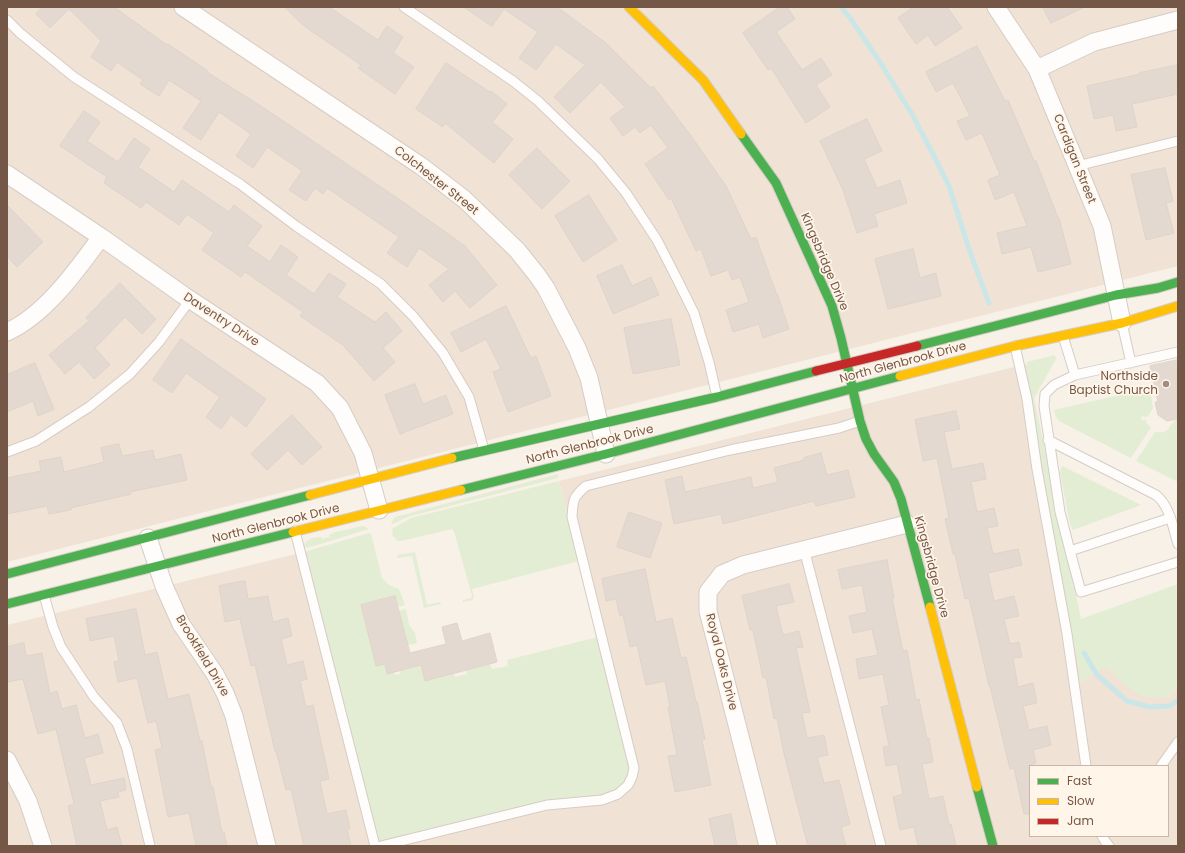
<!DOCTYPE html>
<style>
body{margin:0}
#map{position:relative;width:1185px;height:853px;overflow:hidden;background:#f7f1e8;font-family:Poppins,sans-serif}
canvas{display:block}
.frame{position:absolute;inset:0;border:8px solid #755748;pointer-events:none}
.legend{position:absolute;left:1029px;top:765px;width:140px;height:72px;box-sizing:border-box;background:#fff6e9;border:1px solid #c8b6a9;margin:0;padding:5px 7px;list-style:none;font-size:12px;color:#755748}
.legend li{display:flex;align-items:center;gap:8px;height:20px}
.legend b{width:20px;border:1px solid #c8b6a9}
</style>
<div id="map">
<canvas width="1185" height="853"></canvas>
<div class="frame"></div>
<ul class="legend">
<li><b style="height:5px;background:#4caf50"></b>Fast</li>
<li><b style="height:5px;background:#ffc107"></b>Slow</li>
<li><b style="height:5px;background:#c62828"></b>Jam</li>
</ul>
</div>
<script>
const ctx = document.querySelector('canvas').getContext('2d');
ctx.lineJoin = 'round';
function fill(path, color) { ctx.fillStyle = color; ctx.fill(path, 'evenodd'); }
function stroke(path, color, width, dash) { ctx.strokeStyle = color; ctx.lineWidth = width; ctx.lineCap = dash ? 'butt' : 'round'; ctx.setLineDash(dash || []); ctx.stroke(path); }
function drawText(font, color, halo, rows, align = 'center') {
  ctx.font = font + ' Poppins,sans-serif'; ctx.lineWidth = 3.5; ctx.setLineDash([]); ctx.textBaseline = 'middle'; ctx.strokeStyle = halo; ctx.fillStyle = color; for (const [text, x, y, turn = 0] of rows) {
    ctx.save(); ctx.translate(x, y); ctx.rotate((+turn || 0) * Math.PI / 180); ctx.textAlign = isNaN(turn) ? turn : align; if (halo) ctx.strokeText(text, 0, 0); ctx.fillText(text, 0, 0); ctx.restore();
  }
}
const residential = new Path2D(`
 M7,7H1178V266L7,562Z
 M1026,364L1047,491L1086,677L1097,672L1102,667H1105L1108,668L1117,675L1169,697L1178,684V846H7V625L304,552L306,560L309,565L314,596L371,818L378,836L396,838L619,722L559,481ZM1030,766H1168V836H1030Z`);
const green = new Path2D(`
 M1055,355L1056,359L1034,398L1081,619L1178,584V684L1169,697H1144L1129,688L1108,668C1101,666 1086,679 1081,683L1061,577L1026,367L1027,362Z
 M1150,388L1153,408L1149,415L1146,417L1142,416L1141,419L1144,421L1145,418L1147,424L1151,427L1150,429L1131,458L1059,421L1056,417L1054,410Z
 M1178,419V482L1136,461L1155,432C1173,434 1165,426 1178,419Z
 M1062,466L1139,504L1141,505L1073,530L1070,524L1060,472Z
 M558,474V478L407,517L393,524L391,523L395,517Z
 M559,481L579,561L472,589L474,598L472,600L463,602V600L471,598L472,596L454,531L452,529L401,541H398L393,536L392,529L411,518Z
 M363,526L369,529L314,546L303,548C305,538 313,538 321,537L322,539L330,537L329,535L335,532Z
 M369,533L371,534L382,578L389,585L399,589L405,605L398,607L395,596L361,605L376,666L385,664L394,672L395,675L400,674V671L421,665L425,681L454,674L455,677L467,674L466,670L490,664L492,669L508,666L507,660L598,637L629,766C631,781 619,789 607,795L397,838H391L383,840L378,837L371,818L308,568H310L308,560H306L304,552Z
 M415,552L427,605L440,602L441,604L424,608L412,556L397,558L398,555Z
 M406,609L409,625L415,633L417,643L408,645L399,611Z`);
const stream = new Path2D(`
 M841,7L850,18L878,59L912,114L937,162L949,186L970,252L989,303
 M1084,653L1097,675L1127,701L1150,707L1170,706L1178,700`);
const building = new Path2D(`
 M43,7H114L167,45L168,44L208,71L207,72L267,110L406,204L465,246L497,285L470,308L455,291L443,302L429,285L449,269L419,248L407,267L387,253L399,237L327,188L323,194L315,188L306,201L289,190L302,171L267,147L253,168L236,156L251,134L219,112L201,140L183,128L201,101L169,80L159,96L140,84L143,80L117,62L111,71L91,57L101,41L69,9L50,28L36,14Z
 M285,7H329L378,40L387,26L403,37L393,53L414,67L395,94L358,68L361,65L304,26Z
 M464,7H557L606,43L651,88L653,86L689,133L726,186L751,239L756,237L776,293H777L789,329L763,338L759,324L733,332L726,310L749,302L740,277L732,280L728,270L711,276L701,249L696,251L671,198L669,200L645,164L668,148L651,125L640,133L635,127L623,136L610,118L625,107L601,82L570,113L554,97L585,65L556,44L536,70L519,58L538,32L504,9L492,26Z
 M780,7H787L795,19L776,32L802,70L821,58L832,75L816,85L830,107L806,123L771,68L768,70L743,33Z
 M914,7H947L962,28L935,46L928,35L916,44L898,18Z
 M1043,7H1085L1051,23Z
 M977,46L1005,101L1008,100L1034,161H1036L1058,218H1059L1071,264L1038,272L1031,247L1002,254L997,233L1027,226L1014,192L995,200L988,180L1000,175L982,133L966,140L957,121L970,116L953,83L936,92L926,72Z
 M446,63L490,92L491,91L507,104L492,122L513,139L494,163L445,123L443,127L416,109Z
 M1178,65V94L1132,104L1137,127L1116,131L1113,115L1094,119L1087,86L1140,74V73Z
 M84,111L100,122L87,141L118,162L134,138L150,149L138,167L174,192L182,180L229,212L234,205L262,226L247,246L270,262L281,245L298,257L286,275L314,294L329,273L346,284L337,297L375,322L386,312L402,331L383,348L395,362L374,381L343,345L300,316L303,312L245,272L241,277L202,250L214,233L187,214L179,225L146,202L141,208L104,183L107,177L60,146Z
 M867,119L882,151L864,159L877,188L900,180L907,203L874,214L878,226L857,233L843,190L820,141Z
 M537,148L570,181L542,209L509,175Z
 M1165,168L1173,201L1166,203L1174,233L1146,240L1131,175Z
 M589,195L617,240L583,262L555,216Z
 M7,205L43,242L17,267L7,256Z
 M913,249L920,278L936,273L941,296L888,309L875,259Z
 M622,265L632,286L651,277L659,295L613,314L597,276Z
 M120,283L156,319L142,334L125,317L95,348L110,365L94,379L79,362L65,374L49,355L89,321L86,318Z
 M506,306L531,358L536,356L551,396L508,412L493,372L501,369L486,339L461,352L451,333Z
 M671,319L680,365L633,374L624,328Z
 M181,339L266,399L246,427L231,415L221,429L206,417L220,397L186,373L172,393L153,380Z
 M1178,360V419L1167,421L1158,415L1155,402H1158L1150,366Z
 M35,363L54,409L38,416L33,401L7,412V375Z
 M415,384L423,404L446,395L453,414L400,434L385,395Z
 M956,411L960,429L944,432L952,469L983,463L986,479L971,482L977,512L994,508L998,526L987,528L993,554L1018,549L1022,565L988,573L994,601L1014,596L1019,616L1004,619L1010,644L1019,642L1022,657L1013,658L1018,687L1033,683L1037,703L1023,706L1029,730L1047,726L1051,745L1033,750L1036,763L1030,765V814H1024L1014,768L1010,769L990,686H989L969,598L965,599L955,554H953L945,519L949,518L937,458L923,461L915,420Z
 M292,415L322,447L302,465L288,450L267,470L251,454Z
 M119,444L122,456L153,450L155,460L181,454L187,480L130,492L131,494L71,508V510L49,514L47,506L7,514V478L41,471L39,461L61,457L64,472L104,462L101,448Z
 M821,453L827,475L848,470L855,497L816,506L814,501L723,524L721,514L674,524L665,480L682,476L685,492L751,477L753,488L778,482L774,468L804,460V458Z
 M629,512L662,523L650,558L617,547Z
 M887,560L894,598H892L903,651L907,650L916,700L919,699L927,739L929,738L933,762L922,764L929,799L943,796L949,825L951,824L956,846H918L914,827L900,830L893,797L903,794L897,764L886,766L883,747L889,746L881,707L889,705L883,674L859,679L856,659L878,655L872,629L853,633L849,616L867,612L862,585L842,589L838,570Z
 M645,569L656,622L672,618L681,658L686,657L696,702L697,701L705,739L702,740L711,785L675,792L668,756L677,755L668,707H670L665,681L646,685L637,645L630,647L623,615L620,616L616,599L606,601L602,579Z
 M245,581L248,599L268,596L273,622L288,618L292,636L281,639L287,665L303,661L307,679L300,681L306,707L313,705L329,779L320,781L327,814L346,810L350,829H347L351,846H304L291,789L286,790L276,751H275L255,665L251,666L240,619L225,622L219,586Z
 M789,584L794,602L776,606L783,635L799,631L803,647L796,648L810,712L802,713L807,738L824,735L828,755L817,757L824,783L839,780L850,824L841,827L846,846H808L784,754L777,718L774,719L766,677L763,678L753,630H750L742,596Z
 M395,596L410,653L446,644L442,627L457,623L462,641L490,633L497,662L425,681L421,665L387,674L385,664L376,666L361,605Z
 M136,609L145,655L157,652L168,699L189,694L200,741H202L211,787H213L222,832H224L227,846H196L189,813L168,817L155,750L162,748L156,721L148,723L137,678L118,682L114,662L119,661L114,636L90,641L86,619Z
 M24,643L26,656L42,653L50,694L57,691L62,709L76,705L85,738L98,734L103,753L84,758L91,785L124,778L126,790L118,792L119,797L100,801L107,830L117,827L122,846H77L68,806L74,804L56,729L38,734L23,679L7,682V647Z
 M731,814L737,846H715L709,819Z`);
const lane = new Path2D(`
 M404,7L513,81L538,101L598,159L626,193L657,240L676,277L694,313L709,362L717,397
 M7,20L20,33L74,77L240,184L296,226L381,284L413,316L443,353L469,397L484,450
 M1077,166L1178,141
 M1122,323L1131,363
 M1063,336L1075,375L1178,352
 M1015,346L1027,399L1037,469L1067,634L1086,766
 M1048,440L1156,495C1170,506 1173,528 1178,544
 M7,452L36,441L64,423L89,407L130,374L159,342L190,300
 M1170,518L1070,551L1081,592L1178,562
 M295,531L375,846
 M804,549L881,846
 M1070,551L1060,512L1044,406L1045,394L1054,385L1075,375
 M44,595L53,627L61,647L94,697L117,723L127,749L150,846
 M1161,766L1178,742
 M1102,836L1105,841L1109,846
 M381,846L547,805L602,800L618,794L628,785L632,777L634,768L572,517C573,500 573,497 586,486L730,450L839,428L860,421`);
const street = new Path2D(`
 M183,7L421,166L464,199L517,250L537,275L546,288L577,348L589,378L606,454
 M996,7L1037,69L1102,226L1122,323
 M1037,69L1094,42L1178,20
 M7,174L101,237L183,295L317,383L340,408L363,453L379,510
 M7,332C45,315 77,270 101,237
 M148,538L164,586L181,624L215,674L225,693L234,716L267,846
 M7,760L28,801L43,846
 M768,846L708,611V592L722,574L743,565L907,524`);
const fast = new Path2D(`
 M741,134L776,183L832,306L841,338L860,421L866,439L874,454L894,482L901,499L930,607
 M917,346L1116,295L1158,288L1178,282
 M452,458L717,397L816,371
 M461,490L606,454L900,376
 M7,574L310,495
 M7,604L293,532
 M977,787L993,846`);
const slow = new Path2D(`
 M629,7L703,80L741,134
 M900,376L1015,346L1122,323L1178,306
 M310,495L452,458
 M293,532L461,490
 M930,607L977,787`);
const jam = new Path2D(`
 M816,371L917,346`);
const markers = [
 [1166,384,4,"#a28d80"]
];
const streetNames = [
 ["Cardigan Street",1074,159,68],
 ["Colchester Street",436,181,38],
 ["Kingsbridge Drive",824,262,67],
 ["Daventry Drive",221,320,33],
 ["North Glenbrook Drive",903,363,-15],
 ["North Glenbrook Drive",590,445,-14],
 ["North Glenbrook Drive",276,524,-14],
 ["Kingsbridge Drive",931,567,75],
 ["Brookfield Drive",202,656,59],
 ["Royal Oaks Drive",721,662,76]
];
const poiNames = [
 ["Northside",1158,377],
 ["Baptist Church",1158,391]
];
fill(residential, '#f0e3d5');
fill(green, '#e3edd3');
stroke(stream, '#cae6e7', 5);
fill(building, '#e3d9d0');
stroke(building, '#dfd4ca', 1);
stroke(lane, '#d5ccc6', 11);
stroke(street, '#d5ccc6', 19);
stroke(fast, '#d6ccc5', 11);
stroke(slow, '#d6ccc5', 11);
stroke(jam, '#d6ccc5', 11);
stroke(lane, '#fefdfc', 9);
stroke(street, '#fefdfc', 17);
stroke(fast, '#4caf50', 9);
stroke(slow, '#ffc107', 9);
stroke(jam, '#c62828', 9);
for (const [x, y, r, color] of markers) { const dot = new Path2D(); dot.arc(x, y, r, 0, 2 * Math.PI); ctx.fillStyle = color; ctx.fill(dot); stroke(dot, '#fff6e9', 1.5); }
drawText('12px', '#755748', '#fff6e9', streetNames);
drawText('12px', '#755748', '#fff6e9', poiNames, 'right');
</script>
